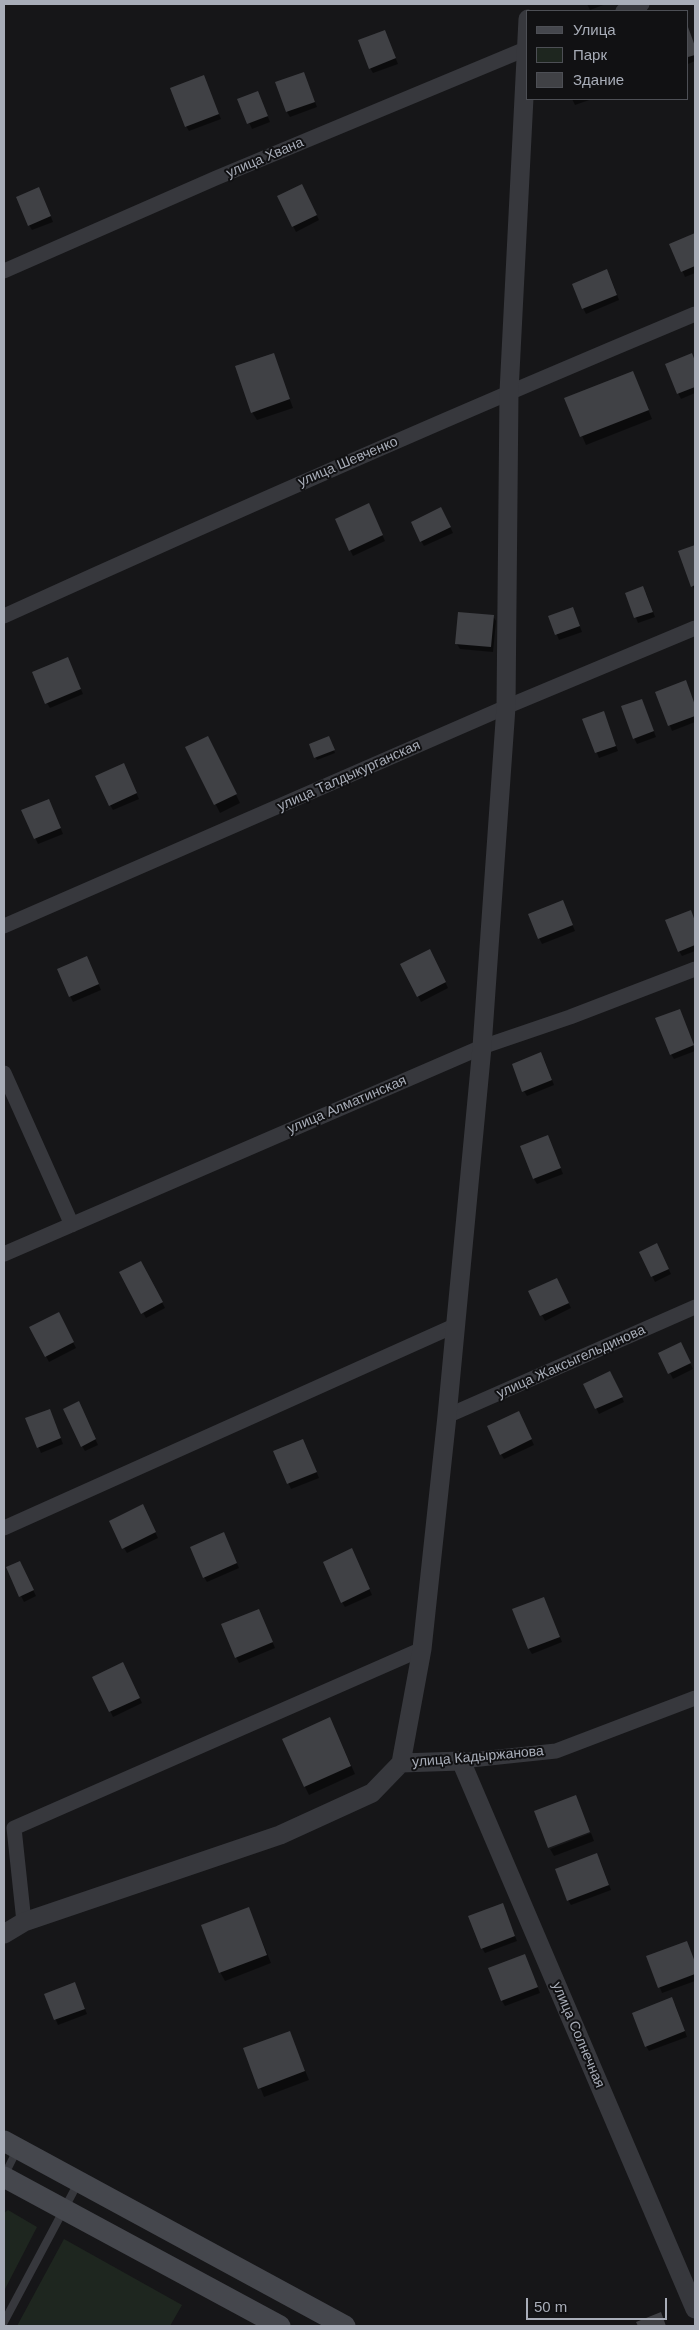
<!DOCTYPE html>
<meta charset="utf-8">
<style>
body{margin:0}
#map{position:relative;width:699px;height:2330px;overflow:hidden;background:#161618;font-family:Helvetica,sans-serif}
canvas{display:block}
.frame{position:absolute;inset:0;border:5px solid #a8adb8;pointer-events:none}
.legend{position:absolute;left:526px;top:10px;width:162px;height:90px;box-sizing:border-box;background:#111113;border:1px solid #4d4f55;margin:0;padding:6px 9px;list-style:none;font-size:15px;color:#a8adb8}
.legend li{display:flex;align-items:center;gap:10px;height:25px}
.legend b{width:25px;border:1px solid #4d4f55}
.scale{position:absolute;left:526px;top:2298px;width:141px;height:22px;box-sizing:border-box;border:2px solid #a8adb8;border-top:0;padding-left:6px;font-size:15px;line-height:18px;white-space:nowrap;color:#a8adb8;-webkit-text-stroke:4px #111113;paint-order:stroke}
</style>
<div id="map">
<canvas width="699" height="2330"></canvas>
<div class="frame"></div>
<ul class="legend">
<li><b style="height:6px;background:#45474d"></b>Улица</li>
<li><b style="height:14px;background:#1e261f"></b>Парк</li>
<li><b style="height:14px;background:#404145"></b>Здание</li>
</ul>
<div class="scale">50 m</div>
</div>
<script>
const ctx = document.querySelector('canvas').getContext('2d');
ctx.lineJoin = 'round';
function fill(path, color) { ctx.fillStyle = color; ctx.fill(path, 'evenodd'); }
function stroke(path, color, width, dash) { ctx.strokeStyle = color; ctx.lineWidth = width; ctx.lineCap = dash ? 'butt' : 'round'; ctx.setLineDash(dash || []); ctx.stroke(path); }
function drawText(font, color, halo, rows, align = 'center') {
  ctx.font = font + ' Helvetica,sans-serif'; ctx.lineWidth = 4; ctx.setLineDash([]); ctx.textBaseline = 'middle'; ctx.strokeStyle = halo; ctx.fillStyle = color; for (const [text, x, y, turn = 0] of rows) {
    ctx.save(); ctx.translate(x, y); ctx.rotate((+turn || 0) * Math.PI / 180); ctx.textAlign = isNaN(turn) ? turn : align; if (halo) ctx.strokeText(text, 0, 0); ctx.fillText(text, 0, 0); ctx.restore();
  }
}
const green = new Path2D(`
 M8,2210L37,2227L4,2291V2213Z
 M64,2239L182,2305L170,2326H17Z`);
const shadow = new Path2D(`
 M587,4H606L590,10Z
 M688,29L695,46V61L688,64Z
 M387,37L398,64L373,73L370,68Z
 M304,74L317,107L290,117L287,112Z
 M206,82L221,119L189,131L186,126Z
 M260,98L270,122L252,129L239,100Z
 M572,99H592L575,105Z
 M305,191L319,220L296,232L293,226Z
 M42,194L53,222L32,230L29,225Z
 M695,235V273L685,277L671,244Z
 M610,276L619,300L586,314L583,308Z
 M273,354L293,408L257,420L252,412Z
 M691,354L695,362V393L681,399L678,393Z
 M633,372L652,419L586,445L566,399Z
 M371,510L385,541L353,556L350,550Z
 M444,514L453,533L424,546L421,541Z
 M695,546V592L679,552Z
 M646,593L655,617L638,623L627,594Z
 M575,614L582,632L559,640L550,617Z
 M493,616L496,621L493,652L460,649L457,644Z
 M70,664L83,694L50,708L47,703Z
 M686,682L695,705V722L672,731L657,692Z
 M642,700L656,737L637,744L634,738Z
 M606,718L618,751L599,758L584,720Z
 M330,740L335,753L317,760L310,745Z
 M212,745L240,803L220,813L187,747Z
 M126,770L139,799L113,810L110,805Z
 M51,805L63,834L38,844L23,811Z
 M565,907L575,931L542,944L539,938Z
 M691,912L695,921V951L682,956L679,951Z
 M433,956L448,988L421,1002L418,996Z
 M90,963L101,990L73,1002L70,996Z
 M680,1010L695,1051L674,1059L671,1054Z
 M544,1059L554,1085L527,1096L524,1091Z
 M548,1136L563,1174L537,1184L534,1179Z
 M659,1250L671,1274L655,1282L640,1252Z
 M141,1262L165,1308L146,1318L121,1273Z
 M560,1285L571,1308L545,1321L530,1292Z
 M58,1313L76,1348L49,1362L31,1328Z
 M684,1349L693,1369L673,1379L660,1353Z
 M613,1377L624,1402L599,1414L585,1384Z
 M81,1408L98,1445L85,1451L82,1446Z
 M52,1415L63,1444L41,1453L27,1419Z
 M521,1418L534,1445L504,1459L501,1454Z
 M306,1446L319,1478L291,1489L275,1452Z
 M145,1511L158,1538L127,1553L124,1548Z
 M226,1539L239,1568L207,1582L204,1577Z
 M354,1555L372,1595L345,1607L342,1602Z
 M22,1567L36,1596L24,1602L7,1568Z
 M546,1604L562,1642L532,1654L529,1649Z
 M261,1615L275,1648L239,1663L236,1657Z
 M126,1669L142,1703L113,1717L94,1677Z
 M334,1727L355,1774L309,1795L305,1787Z
 M591,1833L594,1841L554,1856L550,1849Z
 M600,1860L611,1890L571,1905L568,1900Z
 M502,1904L517,1941L485,1953L482,1948Z
 M249,1909L271,1963L225,1981L220,1972Z
 M687,1943L695,1962V1981L662,1993L648,1957Z
 M525,1955L540,1993L505,2006L502,2001Z
 M75,1983L87,2014L58,2025L46,1995Z
 M675,2004L687,2037L649,2051L646,2046Z
 M289,2032L309,2080L264,2097L245,2049Z`);
const building = new Path2D(`
 M688,27L695,46V55L688,57Z
 M385,30L396,58L369,69L358,40Z
 M304,72L315,102L286,112L275,82Z
 M204,75L219,114L185,127L170,88Z
 M258,91L268,116L247,124L237,99Z
 M302,184L317,215L292,227L277,196Z
 M39,187L51,216L28,226L16,197Z
 M695,233V266L681,272L669,244Z
 M607,269L617,295L582,309L572,284Z
 M274,353L290,399L251,413L235,366Z
 M692,353L695,361V387L677,394L665,364Z
 M633,371L649,410L580,437L564,398Z
 M369,503L383,535L349,551L335,519Z
 M441,507L451,527L420,542L411,522Z
 M695,545V585L691,587L678,551Z
 M643,586L653,612L634,618L625,593Z
 M573,607L580,626L555,635L548,616Z
 M458,612L494,615L491,647L455,644Z
 M68,657L81,689L45,704L32,672Z
 M686,680L695,705V716L668,726L655,692Z
 M642,699L654,731L633,739L621,706Z
 M604,711L616,746L595,753L582,719Z
 M208,736L237,794L214,805L185,747Z
 M329,736L335,750L314,758L309,744Z
 M124,763L137,793L109,806L95,776Z
 M49,799L61,828L34,839L21,810Z
 M563,900L573,925L538,939L528,914Z
 M691,910L695,921V945L678,952L665,920Z
 M430,949L446,982L417,997L400,964Z
 M87,956L99,984L69,997L57,969Z
 M680,1009L694,1045L670,1055L655,1018Z
 M541,1052L552,1080L522,1092L512,1064Z
 M548,1135L561,1168L533,1179L520,1146Z
 M657,1243L669,1269L651,1277L639,1252Z
 M141,1261L163,1302L141,1314L119,1272Z
 M557,1278L569,1303L540,1316L528,1291Z
 M59,1312L74,1342L45,1357L29,1327Z
 M681,1342L691,1363L668,1374L658,1353Z
 M610,1371L623,1397L595,1409L583,1384Z
 M79,1401L96,1439L81,1447L63,1409Z
 M50,1409L61,1438L37,1448L25,1418Z
 M519,1411L532,1439L500,1455L487,1426Z
 M303,1439L317,1472L287,1484L273,1451Z
 M143,1504L156,1532L122,1549L109,1521Z
 M224,1532L237,1563L203,1578L190,1547Z
 M352,1548L370,1589L341,1603L323,1562Z
 M20,1561L34,1590L19,1597L6,1567Z
 M544,1597L560,1637L528,1649L512,1609Z
 M259,1609L273,1642L235,1658L221,1624Z
 M123,1662L140,1698L109,1712L92,1677Z
 M330,1717L351,1766L304,1787L282,1739Z
 M576,1795L590,1832L548,1848L534,1811Z
 M597,1853L609,1885L567,1901L555,1869Z
 M503,1903L515,1936L481,1949L468,1916Z
 M249,1907L267,1955L219,1973L201,1925Z
 M687,1941L695,1962V1974L658,1988L646,1956Z
 M525,1954L538,1987L501,2001L488,1968Z
 M75,1982L85,2009L54,2020L44,1994Z
 M672,1997L685,2031L645,2047L632,2013Z
 M290,2031L305,2071L258,2089L243,2048Z
 M661,2312L666,2326H638L636,2322Z`);
const service = new Path2D(`
 M4,2176L17,2150
 M4,2322L78,2183`);
const minor = new Path2D(`
 M623,11L642,4
 M4,271L216,178L528,48
 M4,616C233,512 463,411 695,314
 M4,926L506,707L695,628
 M4,1073L72,1225
 M4,1254L482,1047L570,1017L695,969
 M447,1416L695,1307
 M4,1528L454,1326
 M461,1761L556,1751L695,1698
 M24,1922L14,1828L422,1649`);
const tertiary = new Path2D(`
 M401,1763L461,1761L695,2309
 M4,1934L24,1922L280,1835L372,1793L401,1763L422,1649L447,1416L482,1047L506,707L509,392L528,19`);
const secondary = new Path2D(`
 M4,2141L345,2326
 M4,2177L280,2326`);
const streetNames = [
 ["улица Хвана",265,158,-23],
 ["улица Шевченко",348,462,-23],
 ["улица Талдыкурганская",349,776,-24],
 ["улица Алматинская",347,1105,-23],
 ["улица Жаксыгельдинова",571,1362,-24],
 ["улица Кадыржанова",478,1757,-5],
 ["улица Солнечная",578,2035,67]
];
fill(green, '#1e261f');
fill(shadow, '#0007');
fill(building, '#404145');
stroke(service, '#37383d', 8);
stroke(minor, '#37383d', 15);
stroke(tertiary, '#37383d', 19);
stroke(secondary, '#45474d', 21);
drawText('14px', '#a8adb8', '#111113', streetNames);
</script>
